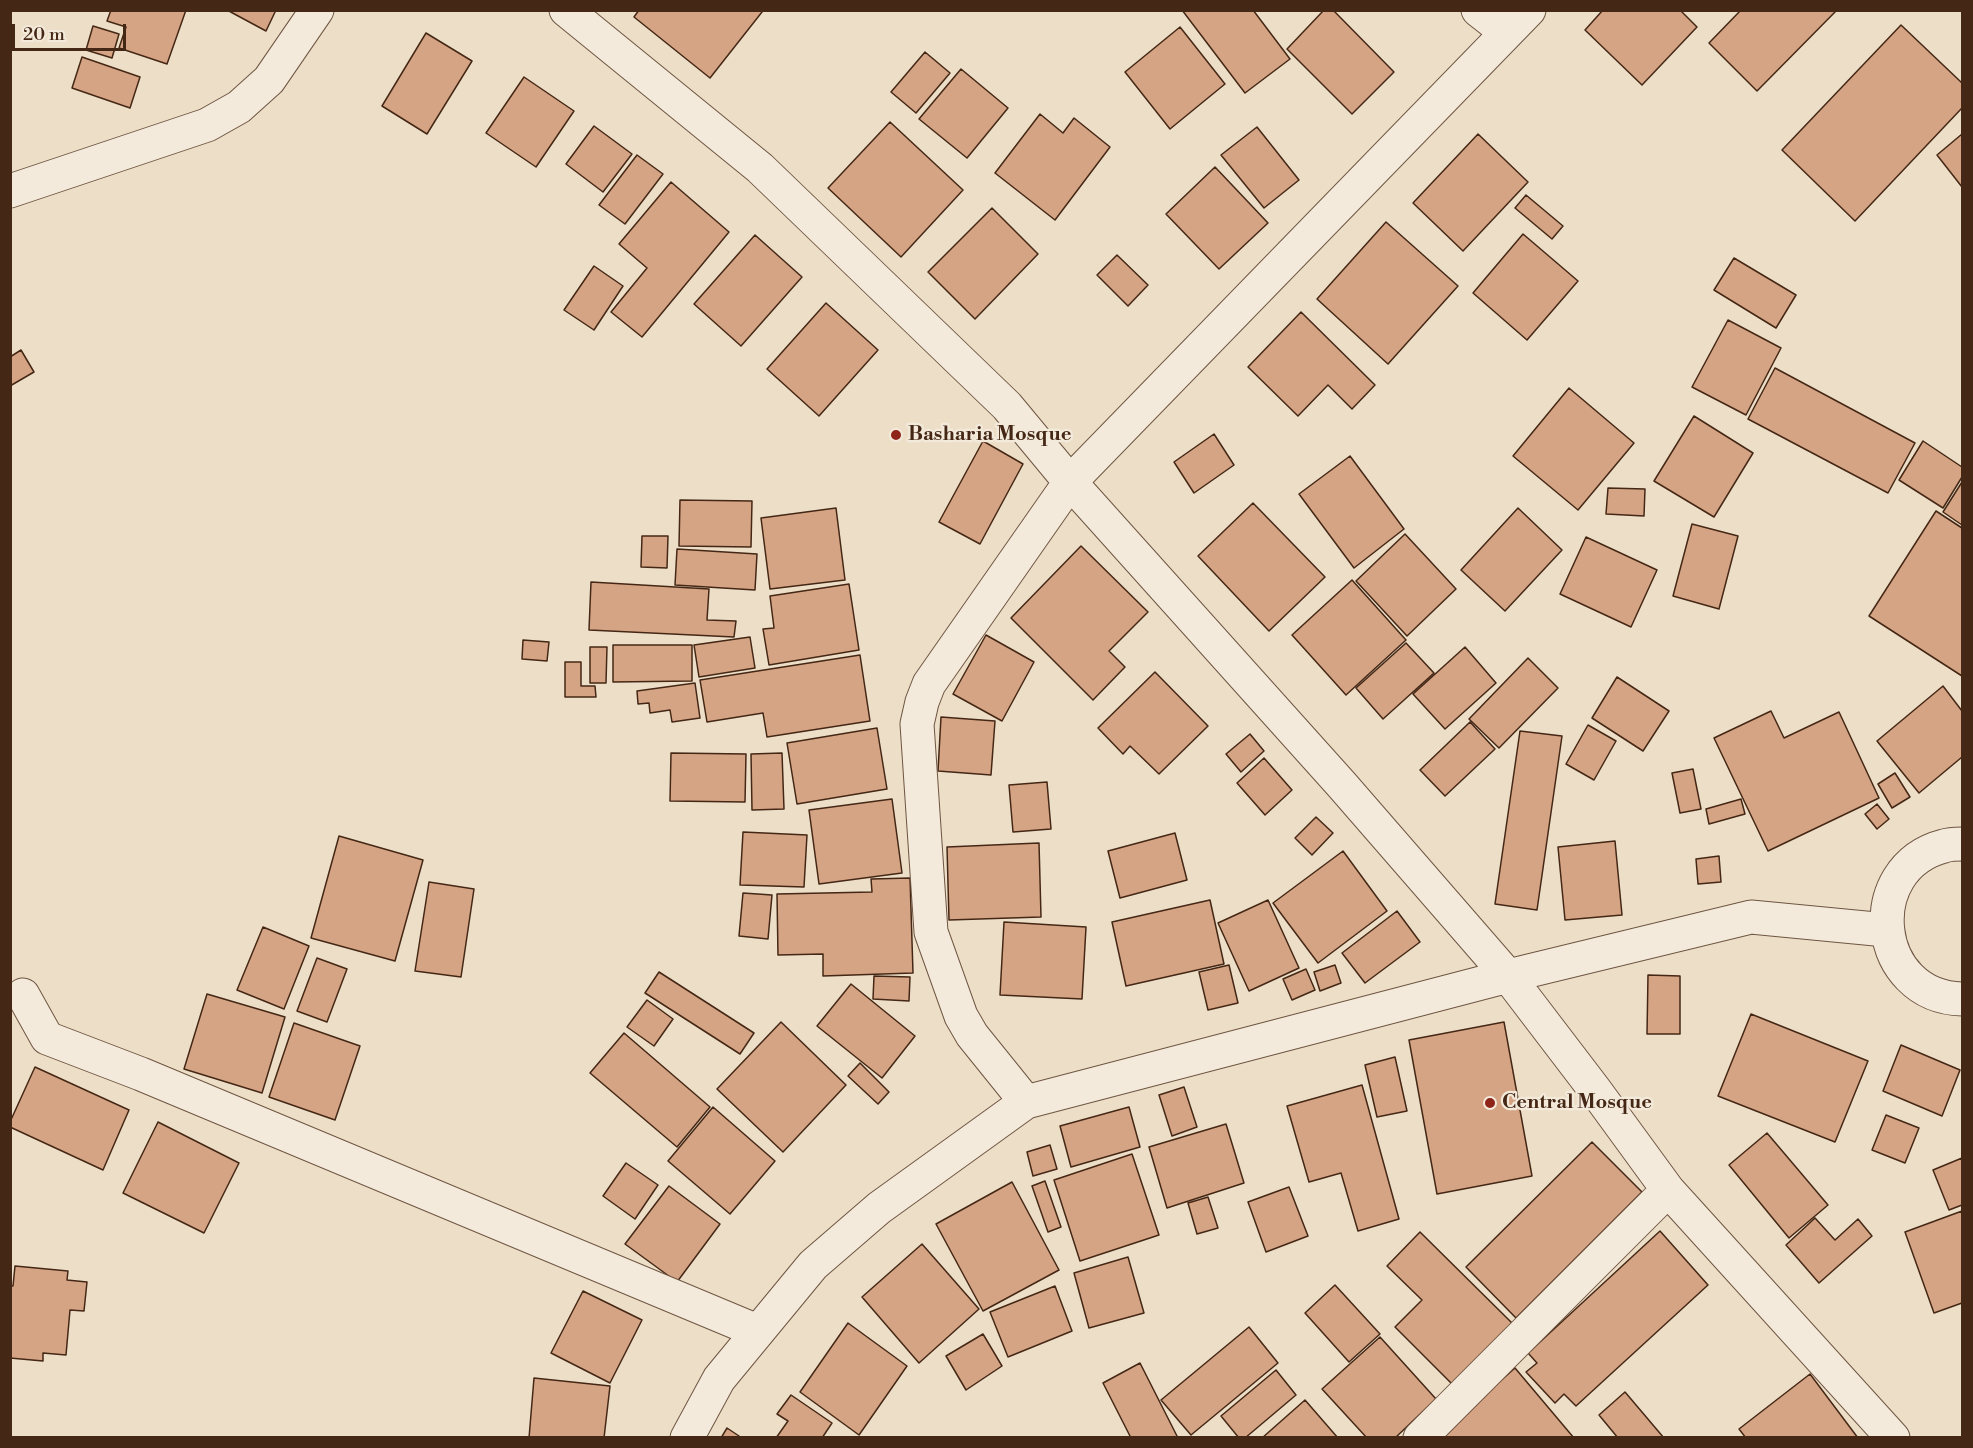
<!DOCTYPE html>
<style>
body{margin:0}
#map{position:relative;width:1973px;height:1448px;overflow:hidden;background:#eddfc7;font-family:"Libre Bodoni",serif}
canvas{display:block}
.frame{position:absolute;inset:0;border:12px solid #452715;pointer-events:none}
.scale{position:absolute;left:12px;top:24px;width:114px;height:27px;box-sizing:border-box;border:3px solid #452715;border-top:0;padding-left:8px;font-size:18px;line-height:21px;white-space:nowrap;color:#452715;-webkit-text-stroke:4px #f3eadb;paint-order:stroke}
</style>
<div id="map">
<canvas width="1973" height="1448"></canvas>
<div class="frame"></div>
<div class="scale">20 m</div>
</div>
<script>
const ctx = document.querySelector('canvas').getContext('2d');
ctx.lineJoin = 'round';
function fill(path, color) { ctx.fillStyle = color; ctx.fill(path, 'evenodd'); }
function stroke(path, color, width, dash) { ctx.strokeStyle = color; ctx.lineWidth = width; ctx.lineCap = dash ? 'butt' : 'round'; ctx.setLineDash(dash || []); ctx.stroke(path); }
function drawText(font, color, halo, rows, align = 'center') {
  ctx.font = font + ' "Libre Bodoni",serif'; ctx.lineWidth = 4.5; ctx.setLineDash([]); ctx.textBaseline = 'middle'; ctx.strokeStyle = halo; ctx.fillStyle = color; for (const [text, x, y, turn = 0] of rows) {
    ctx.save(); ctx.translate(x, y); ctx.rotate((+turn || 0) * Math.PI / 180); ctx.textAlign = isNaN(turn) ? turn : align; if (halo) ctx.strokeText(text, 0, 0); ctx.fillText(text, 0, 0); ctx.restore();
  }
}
const building = new Path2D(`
 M111,10H186L167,64L119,48L126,27L107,21Z
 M227,10H276L266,31Z
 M639,10H761L762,12L710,78L634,17Z
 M1182,10H1253L1290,59L1245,93Z
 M1324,10H1333L1394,72L1352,114L1287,49Z
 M1603,10H1680L1697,27L1642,85L1585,30Z
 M1741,10H1837L1757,91L1709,43Z
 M1901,25L1962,83V108L1855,221L1782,150Z
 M93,26L119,34L112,58L86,50Z
 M1180,27L1225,84L1170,129L1125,72Z
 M426,33L472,61L427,134L382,106Z
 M925,52L950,73L916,113L891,92Z
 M82,57L140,77L130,108L72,88Z
 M961,69L1008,108L967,158L919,119Z
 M524,77L574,111L536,167L486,133Z
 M1040,114L1063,133L1074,118L1110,147L1055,220L995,173Z
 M890,122L963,190L901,257L828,188Z
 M594,126L632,154L603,192L566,164Z
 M1257,127L1299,180L1264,208L1221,155Z
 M1478,134L1528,182L1463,251L1413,203Z
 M1962,134V187L1937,155Z
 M637,155L663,174L625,224L599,205Z
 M1215,167L1268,223L1219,269L1166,214Z
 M671,182L729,232L642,337L611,312L647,268L619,244Z
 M1526,195L1563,226L1552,239L1515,208Z
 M992,208L1038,254L975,319L928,272Z
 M1386,222L1458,286L1388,364L1317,299Z
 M1523,234L1578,281L1527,340L1473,293Z
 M755,235L802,277L741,346L694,304Z
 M1117,255L1148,285L1128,306L1097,275Z
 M1734,258L1796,295L1776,328L1714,290Z
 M594,266L623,286L594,330L564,310Z
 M826,303L878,350L819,416L767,369Z
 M1301,312L1375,385L1352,409L1328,385L1298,416L1248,367Z
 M1728,320L1781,348L1746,415L1692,387Z
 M21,350L34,372L10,386V357Z
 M1775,368L1915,443L1888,493L1748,419Z
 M1569,388L1634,443L1578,510L1513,456Z
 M1694,416L1753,453L1714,517L1654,481Z
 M1214,434L1234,465L1194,493L1174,462Z
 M983,441L1023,464L980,544L939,522Z
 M1923,441L1962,467V477L1943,508L1899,480Z
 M1350,456L1404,529L1354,568L1299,494Z
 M1962,482V525L1943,512Z
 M1608,488L1645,489L1644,516L1606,514Z
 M680,500L752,501L751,547L679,546Z
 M1253,503L1325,577L1269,631L1198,556Z
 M836,508L845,580L770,589L761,518Z
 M1518,508L1562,550L1505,611L1461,570Z
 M1936,511L1962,528V676L1869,616Z
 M1692,524L1738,536L1719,609L1673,596Z
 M1405,534L1456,589L1407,636L1356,581Z
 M642,536H668L667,568L641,567Z
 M1586,537L1657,570L1631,627L1560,594Z
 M1081,546L1148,612L1109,651L1125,667L1093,700L1011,618Z
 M677,549L757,554L755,590L675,585Z
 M1352,580L1406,640L1346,695L1292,635Z
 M591,582L709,589L707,620L736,621L734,637L589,630Z
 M849,584L859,650L769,665L763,629L774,628L770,596Z
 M986,635L1034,662L1002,721L953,694Z
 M750,637L755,668L699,677L694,645Z
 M523,640L549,642L547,661L522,659Z
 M1406,643L1434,673L1383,719L1356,688Z
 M613,645H692V681L613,682Z
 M590,647H607L606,683H590Z
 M1465,647L1496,683L1445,729L1413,694Z
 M860,655L870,721L767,737L763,713L707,722L700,680Z
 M1528,658L1558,688L1499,748L1469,719Z
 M565,662H581V686H595L596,697H565Z
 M1155,672L1208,726L1159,774L1130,746L1123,754L1098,728Z
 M1617,677L1669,711L1643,751L1592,718Z
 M695,683L700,718L672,722L670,710L650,713L649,703L638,704L637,691Z
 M1943,686L1962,711V757L1919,793L1877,741Z
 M1771,711L1784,738L1839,712L1879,798L1768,851L1714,738Z
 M941,717L995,721L991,775L938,771Z
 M1470,722L1495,749L1445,796L1420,770Z
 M1588,725L1616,741L1594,780L1566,764Z
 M877,728L887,789L797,804L787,743Z
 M1520,731L1562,736L1537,910L1495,904Z
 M1250,734L1264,751L1241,772L1226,754Z
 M671,753L746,754L745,802L670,801Z
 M782,753L784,809L752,810L751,754Z
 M1264,758L1292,790L1265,815L1237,783Z
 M1693,769L1701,809L1680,813L1672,773Z
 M1895,773L1910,797L1892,808L1878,784Z
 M1047,782L1051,829L1013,832L1009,785Z
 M892,799L902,873L819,884L809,810Z
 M1741,799L1745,814L1709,824L1706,809Z
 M1877,804L1889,819L1877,829L1865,814Z
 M1316,817L1333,833L1312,855L1295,838Z
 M743,832L807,835L804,887L740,885Z
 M1175,833L1187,880L1120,898L1108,851Z
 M339,836L423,860L395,961L311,938Z
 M1615,841L1622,915L1565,920L1558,847Z
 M1039,843L1041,917L949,920L947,847Z
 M1343,851L1387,911L1318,963L1273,903Z
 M1719,856L1721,882L1698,884L1696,859Z
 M910,878L913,973L823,976V954L778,955L777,894L872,892L871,879Z
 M429,882L474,889L461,977L415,971Z
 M743,893L772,895L768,939L739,936Z
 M1210,900L1224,964L1126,986L1112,922Z
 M1268,900L1299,968L1249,991L1218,923Z
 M1397,911L1420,942L1365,983L1342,953Z
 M1004,922L1086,927L1082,999L1000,995Z
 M263,927L309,946L284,1009L237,990Z
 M317,958L347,969L327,1022L297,1011Z
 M1229,965L1238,1003L1208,1010L1199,972Z
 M1335,965L1341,983L1320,991L1314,972Z
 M1306,969L1315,990L1292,1000L1283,979Z
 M659,972L754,1033L740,1054L645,993Z
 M1648,975L1680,976V1034H1647Z
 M874,976L910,977L909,1001L873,999Z
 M851,984L915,1036L882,1078L817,1026Z
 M207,994L285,1017L262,1093L184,1069Z
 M647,1000L673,1019L654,1046L627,1027Z
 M1751,1014L1868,1061L1835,1142L1718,1096Z
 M781,1022L846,1085L783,1152L717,1089Z
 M1504,1022L1532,1176L1437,1194L1409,1040Z
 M294,1023L360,1046L335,1120L269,1097Z
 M624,1033L710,1107L677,1147L590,1073Z
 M1901,1045L1960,1070L1942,1116L1883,1091Z
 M1395,1057L1407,1111L1377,1117L1365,1065Z
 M860,1063L889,1092L878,1104L848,1076Z
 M35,1067L129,1110L103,1170L10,1127V1122Z
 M1362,1085L1399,1219L1358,1231L1341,1173L1309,1182L1287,1106Z
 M1184,1087L1197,1127L1172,1136L1159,1095Z
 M713,1107L775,1161L730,1214L668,1161Z
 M1129,1107L1140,1147L1071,1167L1060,1126Z
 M1886,1115L1919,1128L1905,1163L1872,1150Z
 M158,1122L239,1163L204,1233L123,1193Z
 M1226,1124L1244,1183L1167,1208L1149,1147Z
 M1767,1133L1828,1205L1789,1238L1729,1165Z
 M1592,1142L1642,1192L1516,1318L1466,1267Z
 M1050,1145L1057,1169L1033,1176L1027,1152Z
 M1132,1154L1159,1235L1080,1261L1054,1180Z
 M1962,1158V1205L1949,1210L1933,1170Z
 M626,1163L658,1185L635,1219L603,1196Z
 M1045,1181L1061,1227L1048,1232L1032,1186Z
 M1012,1182L1059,1270L983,1311L936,1224Z
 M669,1186L720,1224L677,1282L625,1244Z
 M1289,1187L1308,1236L1266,1252L1248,1202Z
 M1208,1197L1218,1228L1197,1234L1188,1203Z
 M1962,1211V1303L1934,1313L1905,1232Z
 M1815,1218L1835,1240L1858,1219L1872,1236L1819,1283L1786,1245Z
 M1660,1231L1708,1285L1576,1406L1564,1394L1555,1403L1526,1372L1537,1363L1528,1353Z
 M1420,1232L1513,1324L1453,1385L1395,1327L1422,1300L1387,1266Z
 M922,1244L979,1309L919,1363L862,1297Z
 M1128,1257L1144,1313L1089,1328L1074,1273Z
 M15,1266L68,1271L67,1280L87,1282L84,1311L70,1310L66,1355L43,1353V1361L10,1358V1286H13Z
 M1335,1285L1380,1334L1349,1362L1305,1313Z
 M1055,1286L1072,1331L1008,1357L990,1312Z
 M583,1291L642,1320L610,1383L551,1353Z
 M848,1323L907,1366L859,1435L800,1392Z
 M1249,1327L1278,1363L1191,1435L1161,1400Z
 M983,1334L1002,1366L966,1390L946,1356Z
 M1380,1337L1436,1399L1395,1438H1367L1322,1389Z
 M1140,1363L1178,1438H1131L1103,1383Z
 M1515,1368L1574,1438H1435Z
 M1276,1370L1296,1395L1245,1438H1239L1221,1416Z
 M1810,1374L1858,1438H1746L1739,1429Z
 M534,1378L610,1386L604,1438H529Z
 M1625,1392L1664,1438H1618L1599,1415Z
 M791,1395L832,1423L822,1438H776L788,1421L777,1414Z
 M1305,1400L1338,1438H1262Z
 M727,1428L742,1438H721Z`);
const minor = new Path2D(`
 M566,10L760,168L1007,406L1070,482L1342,785L1508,976L1751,917L1886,930
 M1478,10L1506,32
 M10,191L207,125L239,107L269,80L317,10
 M1962,844C1957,844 1950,844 1944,846C1859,868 1873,997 1962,999
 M23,995L47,1038L141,1074L757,1331
 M1026,1102L972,1035L961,1016L931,932L917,724L922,702L929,684L1070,482L1529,10
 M687,1438L719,1379L813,1265L879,1208L1026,1102L1508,976L1595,1090L1668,1190L1893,1438
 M1420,1438L1668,1190`);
const markers = [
 [896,435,6,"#8f2418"],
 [1490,1103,6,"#8f2418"]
];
const poiNames = [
 ["Basharia Mosque",908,435],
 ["Central Mosque",1502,1103]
];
fill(building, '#d4a484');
stroke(building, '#452715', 1.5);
stroke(minor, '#6f5542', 35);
stroke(minor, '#f3eadb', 33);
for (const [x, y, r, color] of markers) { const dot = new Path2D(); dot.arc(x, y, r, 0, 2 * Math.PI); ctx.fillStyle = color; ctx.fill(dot); stroke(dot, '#f3eadb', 2); }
drawText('bold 20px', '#452715', '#f3eadb', poiNames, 'left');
</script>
